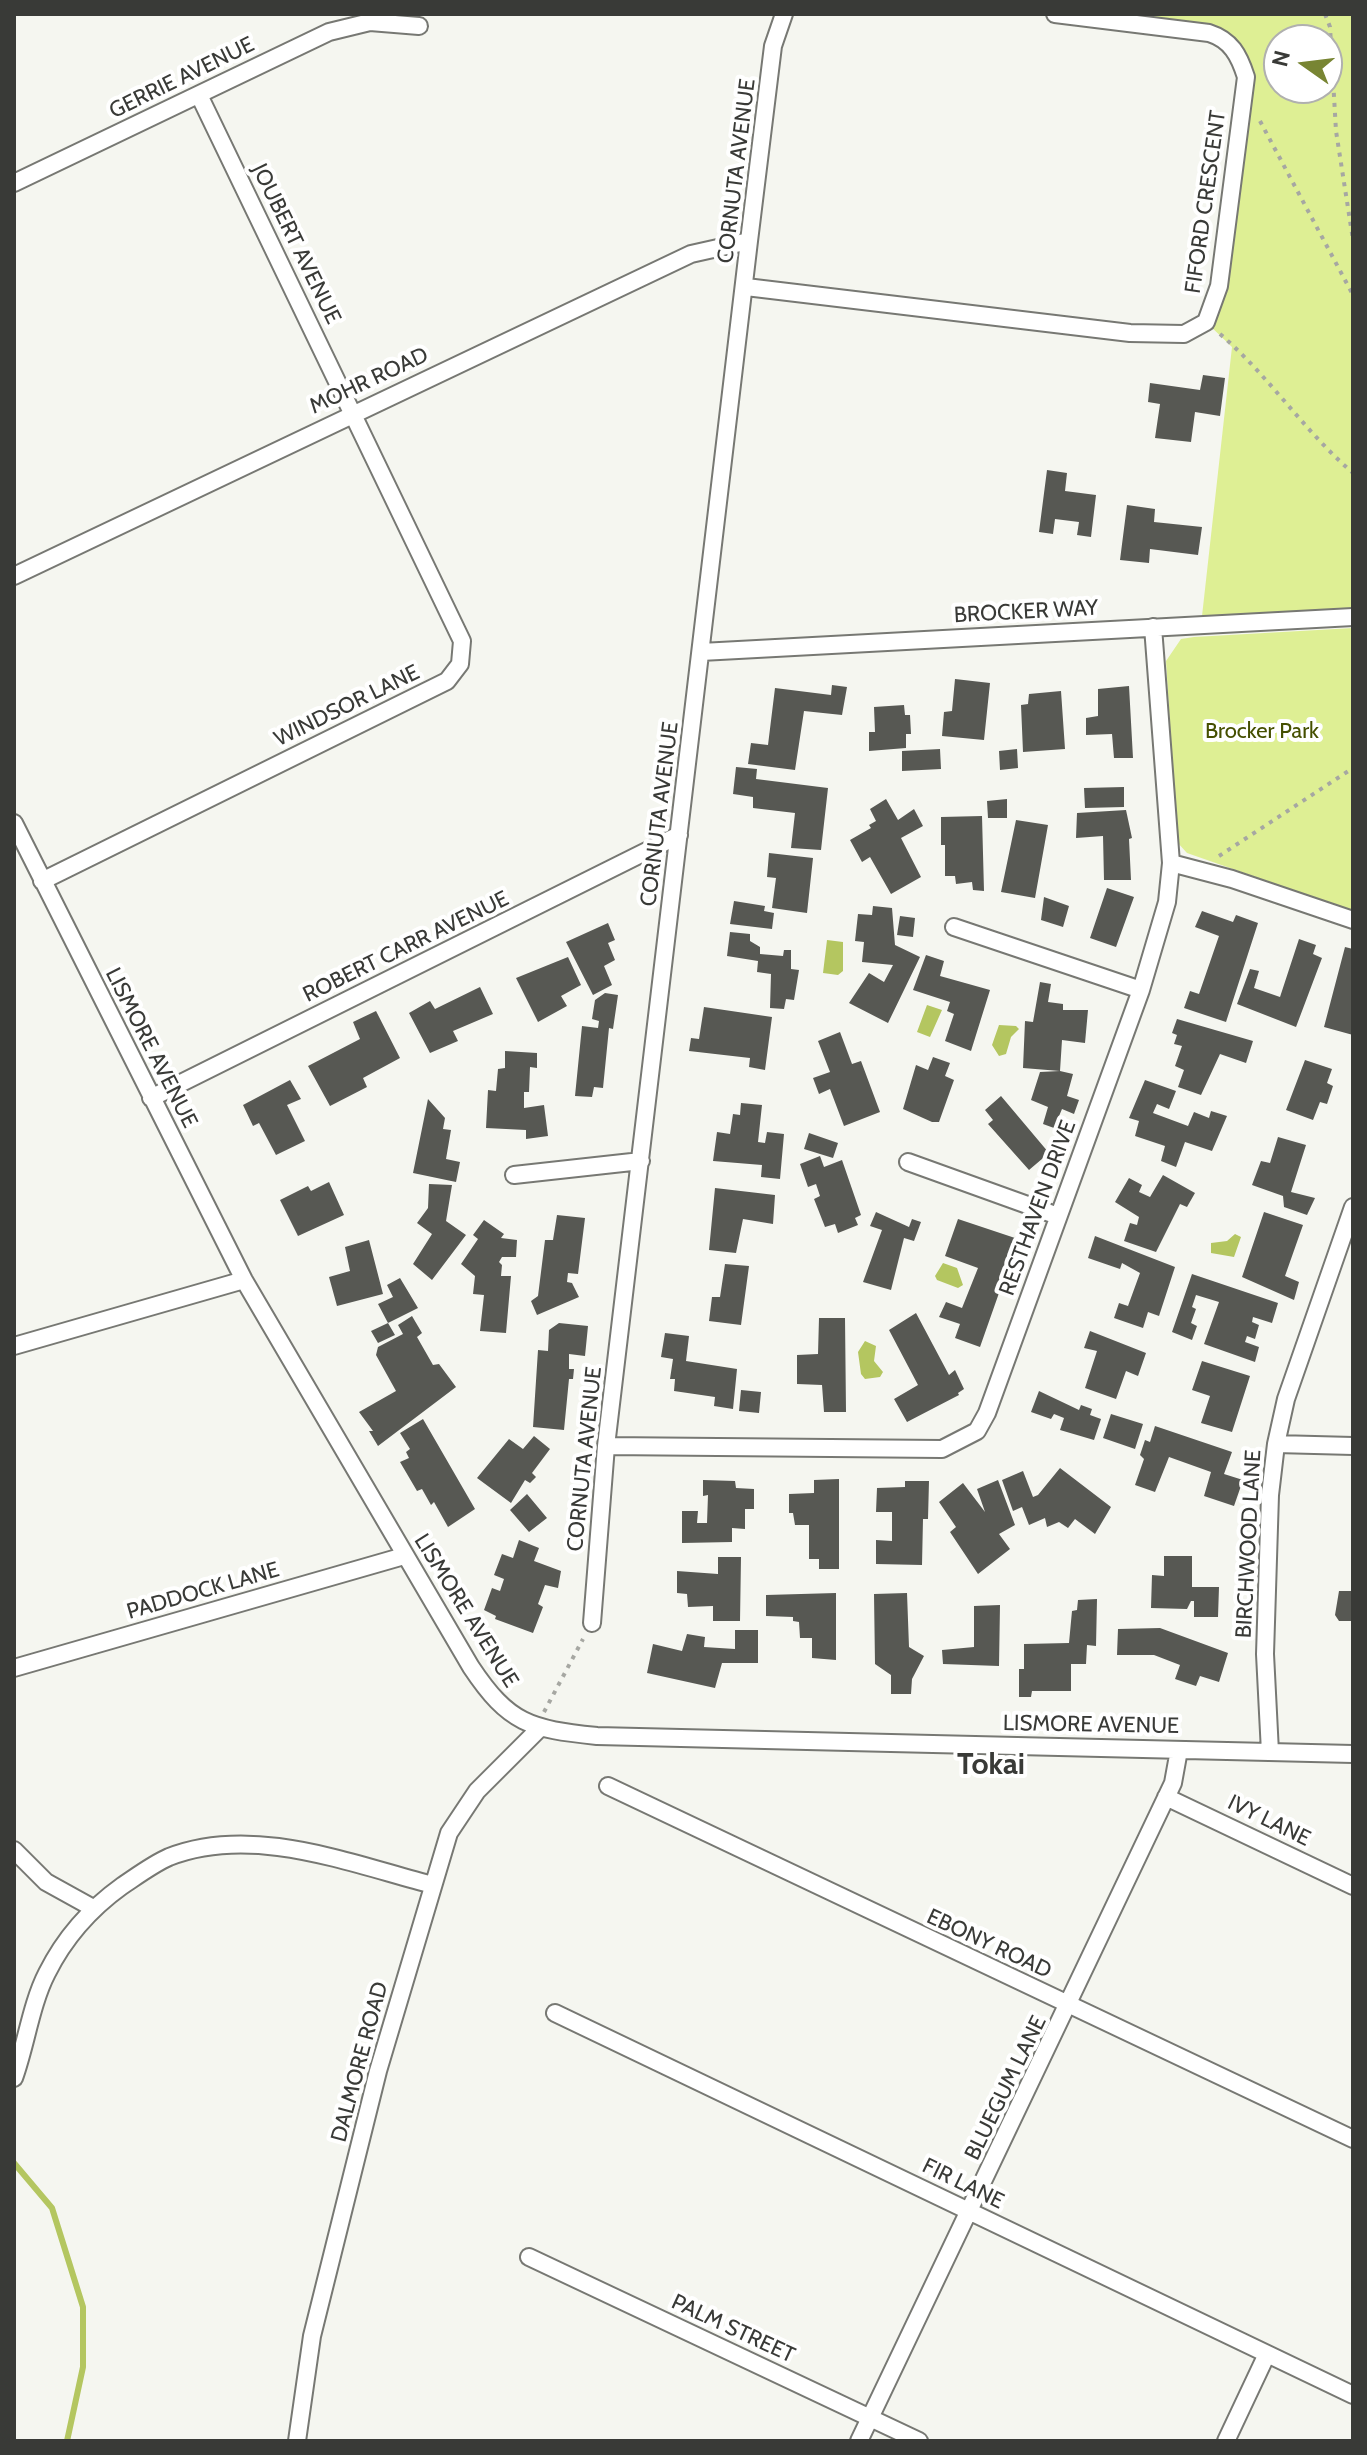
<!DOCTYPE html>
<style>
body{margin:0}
#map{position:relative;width:1367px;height:2455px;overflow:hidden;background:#f5f6f0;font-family:Cabin,sans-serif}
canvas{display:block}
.frame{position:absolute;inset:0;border:16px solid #393a37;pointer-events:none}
.north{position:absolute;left:1263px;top:24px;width:80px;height:80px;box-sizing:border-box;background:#fff;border:2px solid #b0b0af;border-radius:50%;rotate:284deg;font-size:22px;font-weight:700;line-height:32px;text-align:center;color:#393a37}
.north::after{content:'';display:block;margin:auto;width:28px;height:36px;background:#788533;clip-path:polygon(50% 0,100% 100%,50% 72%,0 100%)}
</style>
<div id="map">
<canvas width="1367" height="2455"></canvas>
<div class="frame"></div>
<div class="north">N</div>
</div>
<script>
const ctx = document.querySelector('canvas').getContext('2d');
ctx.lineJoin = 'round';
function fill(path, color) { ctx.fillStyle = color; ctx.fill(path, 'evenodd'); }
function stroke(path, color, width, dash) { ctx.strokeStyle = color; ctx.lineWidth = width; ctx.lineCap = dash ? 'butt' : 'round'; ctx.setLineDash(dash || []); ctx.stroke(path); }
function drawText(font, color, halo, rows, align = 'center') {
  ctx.font = font + ' Cabin,sans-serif'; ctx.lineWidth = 8; ctx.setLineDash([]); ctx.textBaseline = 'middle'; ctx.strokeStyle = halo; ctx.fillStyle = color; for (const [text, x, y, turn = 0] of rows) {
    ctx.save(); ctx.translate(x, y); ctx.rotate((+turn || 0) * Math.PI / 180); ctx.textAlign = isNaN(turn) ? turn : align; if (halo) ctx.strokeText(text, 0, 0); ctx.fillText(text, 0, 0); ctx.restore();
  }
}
const green = new Path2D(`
 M1055,14H1353V617L1201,625L1232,347L1206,322L1246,77L1221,37ZM1279,40H1327V88H1279Z
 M1353,628V911L1187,853L1177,842L1166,661L1181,639L1194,637Z`);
const water = new Path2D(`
 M827,940L843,942V971L838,975L823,973Z
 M927,1005L942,1010L930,1037L917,1032Z
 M999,1025L1016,1026L1019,1029L1011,1037L1006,1054L999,1056L992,1045Z
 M1235,1234L1241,1237L1234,1257L1211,1253V1243L1227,1241Z
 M943,1263L957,1268L963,1285L958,1288L937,1280L935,1276Z
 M865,1341L876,1346L874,1361L883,1372L880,1377L865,1379L861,1374L858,1352Z`);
const stream = new Path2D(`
 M14,2163L52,2208L83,2307V2367L67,2441`);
const building = new Path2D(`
 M1203,375L1225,378L1220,416L1195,412L1191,442L1155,438L1160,404L1148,402L1150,383L1200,390Z
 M1047,470L1067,473L1065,491L1096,495L1091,537L1077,535L1079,522L1055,519L1053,534L1039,532Z
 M1127,505L1155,509L1154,522L1202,527L1198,555L1150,549L1149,563L1120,560Z
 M955,679L990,683L984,740L942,736L944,712L952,711Z
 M832,685L847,687L842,715L804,711L795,770L748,764L751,743L768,745L775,688L831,695Z
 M1129,686L1133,758H1114L1112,734L1086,735V718L1098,716V689Z
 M1061,691L1065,749L1023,752L1021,705L1028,704L1029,694Z
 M904,705L905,715H910L911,734H906V748L869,751V732H875L874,707Z
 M940,749L941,769L902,771V751Z
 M1017,749L1018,768L1000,770L999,751Z
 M736,767L757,769L756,779L828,788L821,850L791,848L795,813L753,808V797L733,794Z
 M1124,787V807L1085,808L1084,788Z
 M886,799L898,820L914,809L923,826L901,838L921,877L891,894L870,857L862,862L850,840L871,828L869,825L876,821L870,809Z
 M1007,799V818H988L987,801Z
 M1126,810L1132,838L1129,839L1131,880H1104L1103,836L1076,838L1077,813Z
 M982,816L984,891L973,890L972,882L956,884L955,876H945V845H941V817Z
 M1016,820L1048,825L1035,898L1001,892Z
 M769,853L813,858L807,913L772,908L776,878L767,877Z
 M1107,888L1134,897L1116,947L1090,938Z
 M1044,897L1069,906L1063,927L1041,920Z
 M734,901L765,906L764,911L774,913L772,929L730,924Z
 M873,906L892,908L895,945L920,957L888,1023L849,1003L869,973L884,982L893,965L862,962L864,942L855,941L858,914L872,915Z
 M1202,911L1233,922L1236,915L1258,923L1226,1022L1184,1008L1190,991L1199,994L1219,936L1195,927Z
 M900,916L915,918L913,937L897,935Z
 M608,923L615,940L608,943L615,960L604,966L612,985L593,995L566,942Z
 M730,932L750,934V941L760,947V954L783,956L784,950H791V969L799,970L794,1000L786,999L784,1009L770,1008L771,974L757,972L758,961L727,956Z
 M1299,939L1316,945L1313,954L1322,958L1296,1027L1237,1004L1250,969L1259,971L1254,988L1280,997Z
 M1345,947L1353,949V1035L1324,1027Z
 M926,955L944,961L940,976L990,990L971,1051L945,1041L954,1014L947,1011L950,1002L913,990Z
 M568,957L581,985L561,996L567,1006L538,1022L516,978Z
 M1040,982L1051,984L1048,1002L1063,1004V1010H1088L1085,1043L1062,1040L1060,1071L1023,1068L1025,1021L1033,1022Z
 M480,987L493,1014L453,1031L458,1041L430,1053L409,1013L430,1001L435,1009Z
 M605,993L618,995L613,1029L609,1028L603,1088L594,1087L592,1097L575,1096L582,1026L598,1028L599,1021L592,1019L595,1000Z
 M704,1007L772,1017L765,1070L749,1067L750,1058L689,1051L691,1038L699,1039Z
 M376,1011L400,1058L363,1078L367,1087L330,1106L308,1066L360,1039L353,1022Z
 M1177,1019L1253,1041L1246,1063L1220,1054L1201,1095L1178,1087L1184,1070L1175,1066L1182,1046L1174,1044L1177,1035L1172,1033Z
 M840,1032L852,1064L861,1061L880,1112L844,1126L830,1089L819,1094L813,1078L830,1072L818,1041Z
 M505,1051L537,1053V1068L530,1067L529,1092H524V1108L544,1105L548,1136L526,1139V1130L486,1128L488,1090L496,1091L498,1069L505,1068Z
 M933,1057L950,1063L945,1076L954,1080L939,1122H932L903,1109L916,1065L928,1070Z
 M1305,1060L1332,1069L1327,1083L1333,1086L1327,1104L1320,1102L1313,1120L1286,1110Z
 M1060,1071L1073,1074L1067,1096L1079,1100L1074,1114L1062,1109L1054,1128L1043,1124L1048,1107L1031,1100L1040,1072Z
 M290,1080L301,1099L287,1105L305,1141L276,1155L259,1123L253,1126L243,1105Z
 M1145,1080L1176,1091L1169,1109L1157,1104L1153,1113L1188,1126L1194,1112L1209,1118L1211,1111L1227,1116L1212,1151L1185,1142L1176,1167L1161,1161L1165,1146L1135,1136L1139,1121L1129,1118Z
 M1001,1096L1049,1153L1029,1170L988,1124L993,1120L985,1110Z
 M428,1099L445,1118L443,1129L451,1130L446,1159L460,1162L456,1182L413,1173Z
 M741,1103L762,1105L758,1142L765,1143L767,1132L784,1134L780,1179L761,1177L762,1165L713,1161L717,1132L730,1134L733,1114L740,1115Z
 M809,1133L838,1143L833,1158L804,1149Z
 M1278,1137L1306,1145L1291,1192L1315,1198L1307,1215L1284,1207L1283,1196L1252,1185L1261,1161L1270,1163Z
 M820,1156L824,1167L842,1160L861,1215L855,1218L858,1225L838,1233L835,1224L825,1227L814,1199L820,1196L816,1184L808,1187L800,1164Z
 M1163,1175L1195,1193L1187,1207L1180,1204L1156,1252L1124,1241L1130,1223L1137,1225L1139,1217L1115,1202L1129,1178L1142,1185L1139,1192L1150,1197Z
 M329,1182L344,1215L298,1236L280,1200L308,1186L311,1191Z
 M429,1184L452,1185L446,1221L466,1235L432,1280L413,1264L432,1234L417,1223L428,1208Z
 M715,1188L775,1195L773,1224L743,1219L736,1253L709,1250Z
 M876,1212L909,1227L912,1219L921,1222L914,1241L904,1238L891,1290L863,1282L882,1230L870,1226Z
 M1264,1212L1303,1225L1285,1276L1299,1282L1294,1300L1242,1277Z
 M557,1215L585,1218L578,1274L568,1273L567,1282L572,1283L579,1297L537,1315L531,1301L538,1296L545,1240H553Z
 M958,1219L1018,1239L980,1347L955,1338L960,1324L939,1317L946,1302L962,1308L978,1268L945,1256Z
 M484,1220L504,1234L501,1238L517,1240L516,1257H502L499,1262L502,1265L501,1276H511L506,1333L480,1331L484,1295L473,1294L475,1276L461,1264L478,1239L473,1235Z
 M1095,1236L1175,1267L1159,1316L1148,1312L1143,1328L1114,1318L1119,1303L1128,1306L1140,1273L1122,1263L1120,1269L1088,1258Z
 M369,1240L383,1294L337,1306L329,1277L350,1271L345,1247Z
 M725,1264L749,1266L741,1325L709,1321L712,1297H720Z
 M1192,1274L1278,1303L1272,1323L1253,1317L1252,1322L1259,1325L1255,1339L1247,1336L1245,1342L1259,1347L1255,1362L1204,1344L1219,1302L1196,1295L1192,1307L1196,1309L1191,1323L1197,1326L1192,1340L1172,1332Z
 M400,1278L418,1308L388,1323L378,1304L393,1297L387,1285Z
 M916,1313L949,1375L955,1370L964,1389L958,1393L959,1395L907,1422L894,1399L918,1385L889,1330Z
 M412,1316L422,1333L417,1337L433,1365L439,1364L456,1387L378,1446L369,1431H373L359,1412L396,1391L376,1355L378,1347L403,1334L398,1325Z
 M819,1318H845L846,1412H824L822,1385L797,1384V1355L818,1354Z
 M388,1323L395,1335L378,1343L371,1331Z
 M559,1323L588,1326L585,1356L569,1354V1369H574L573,1379H569L564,1430L533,1427L538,1350L548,1351L549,1330Z
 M1090,1331L1146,1353L1138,1376L1126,1371L1116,1399L1085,1388L1097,1351L1084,1348Z
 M665,1333L689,1336L686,1361L737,1369L733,1409L714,1406L715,1397L674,1391L675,1379H670L673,1359L661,1357Z
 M1202,1361L1250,1376L1232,1432L1201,1423L1210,1396L1192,1390Z
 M741,1390L761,1392L759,1413L739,1411Z
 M1039,1391L1079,1410L1081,1405L1092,1409L1090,1415L1101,1419L1094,1440L1060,1430L1064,1418L1054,1414L1051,1419L1031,1412Z
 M1111,1414L1143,1424L1135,1449L1103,1438Z
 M423,1419L475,1509L448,1527L434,1502L431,1505L422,1489L417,1491L400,1462L409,1458L406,1452L410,1449L400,1433Z
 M1155,1426L1232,1452L1224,1474L1243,1480L1234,1506L1204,1496L1211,1472L1169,1457L1155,1492L1135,1485L1144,1459L1140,1455L1145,1440L1150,1442Z
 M534,1436L550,1449L532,1473L536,1477L530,1483L525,1480L511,1503L477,1478L509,1439L523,1449Z
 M1060,1468L1111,1507L1095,1534L1075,1519L1068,1528L1059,1522L1047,1527L1045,1518L1029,1525L1022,1507L1013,1511L1002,1480L1023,1471L1033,1497L1038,1495Z
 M839,1479V1569H819V1559H809V1525H795L793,1513H789V1494L814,1493V1480Z
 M703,1480L735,1481L736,1488L754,1489V1509H745V1529L732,1528V1542L682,1543V1511H698L697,1523H707L708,1495L703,1496Z
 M998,1480L1015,1525L999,1534L1010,1549L978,1574L950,1532L956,1527L939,1502L963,1483L985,1512L977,1489Z
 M905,1481H929L928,1519H923L922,1565L876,1564V1540L892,1541V1512H876L877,1488L905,1487Z
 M527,1494L547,1518L529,1532L510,1510Z
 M519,1540L539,1548L534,1561L561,1571L558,1588L545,1585L538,1604L543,1607L533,1633L495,1619L496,1616L484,1610L492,1588L500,1591L504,1579L494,1575L502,1554L513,1558Z
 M1164,1556H1192V1587H1219L1218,1617H1194V1601H1191L1187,1609L1151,1608L1152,1575L1164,1576Z
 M718,1557H741L740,1621H713V1606L688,1607L687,1594L677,1593V1571L718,1574Z
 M1339,1591H1353V1621H1339L1335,1615Z
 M836,1593V1660L812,1658V1638H800L799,1622L793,1621V1617L766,1616V1595Z
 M907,1593L909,1647L924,1656L912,1679L911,1694H891V1675L875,1664L874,1594Z
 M1097,1599L1096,1646L1087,1645L1086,1664H1071V1691H1032L1031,1697H1019V1669H1024V1644L1069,1643L1072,1611L1077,1610L1078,1600Z
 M1000,1605L999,1666L943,1664L942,1650L974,1647V1606Z
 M1160,1628L1228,1653L1219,1682L1200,1676L1196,1686L1175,1679L1180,1665L1154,1655H1117L1118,1629Z
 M735,1630H758V1663H722L715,1688L647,1673L653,1644L682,1651L687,1634L705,1637L704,1647L735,1649Z`);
const path = new Path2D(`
 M1325,14L1330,27L1336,131L1353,240
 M1260,121L1353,295
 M1220,334C1269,376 1304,431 1353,473
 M1219,856L1353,768
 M544,1712L583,1639`);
const minor = new Path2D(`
 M14,183L329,32L370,22L419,26
 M746,287L1130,333L1184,334L1206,322L1219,286L1246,77C1239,55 1231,40 1209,33L1055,14
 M14,576L691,254L749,241
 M701,652L1353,617
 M14,823L244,1280L471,1667C509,1724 530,1729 597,1736L1353,1754
 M1171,863L1232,879L1353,920
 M42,881L447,681L460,664L462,641L199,95
 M954,927L1141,990
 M151,1098L679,835
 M908,1162L1058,1216
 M514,1175L641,1161
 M14,1346L244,1280
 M1276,1444L1353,1446
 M606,1446L942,1449L977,1431L987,1413L1141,990L1167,902L1171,863L1153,627
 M592,1623L606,1446L749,241L773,46L784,14
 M14,1668L404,1556
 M1270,1752L1265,1654L1270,1495L1276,1444L1286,1399L1353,1207
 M608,1786L1353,2139
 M1166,1797L1353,1886
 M14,1850L46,1882L93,1908
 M555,2013L1353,2395
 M14,2078C26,2045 31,2004 47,1973C65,1937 90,1909 122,1886C137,1876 153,1864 169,1857C253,1824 351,1864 433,1885
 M529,2257L919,2441
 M297,2441L312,2336L378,2071L449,1833L477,1791L540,1728
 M859,2441L1173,1783L1179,1750
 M1226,2441L1267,2354`);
const streetNames = [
 ["GERRIE AVENUE",182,78,-26],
 ["CORNUTA AVENUE",737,171,-83],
 ["FIFORD CRESCENT",1206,202,-82],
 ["JOUBERT AVENUE",296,244,64],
 ["MOHR ROAD",369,381,-25],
 ["BROCKER WAY",1026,612,-3],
 ["WINDSOR LANE",347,706,-26],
 ["CORNUTA AVENUE",660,814,-83],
 ["ROBERT CARR AVENUE",406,947,-26],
 ["LISMORE AVENUE",151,1048,63],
 ["RESTHAVEN DRIVE",1038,1208,-70],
 ["CORNUTA AVENUE",585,1459,-84],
 ["BIRCHWOOD LANE",1249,1544,-87],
 ["PADDOCK LANE",203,1591,-16],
 ["LISMORE AVENUE",466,1611,58],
 ["LISMORE AVENUE",1091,1725,1],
 ["IVY LANE",1269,1821,26],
 ["EBONY ROAD",989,1944,25],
 ["DALMORE ROAD",360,2062,-75],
 ["BLUEGUM LANE",1006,2088,-64],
 ["FIR LANE",963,2184,26],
 ["PALM STREET",733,2329,25]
];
const parkNames = [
 ["Brocker Park",1262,732]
];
const districtNames = [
 ["Tokai",991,1765]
];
fill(green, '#deef94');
fill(water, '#b4c660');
stroke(stream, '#b4c660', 6);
fill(building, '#575853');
stroke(minor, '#777873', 20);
stroke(path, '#a6a7a2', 4, [4, 6]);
stroke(minor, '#fff', 16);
drawText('22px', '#393a37', '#fff', streetNames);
drawText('22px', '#454f00', '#fff', parkNames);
drawText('bold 30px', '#393a37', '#fff', districtNames);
</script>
